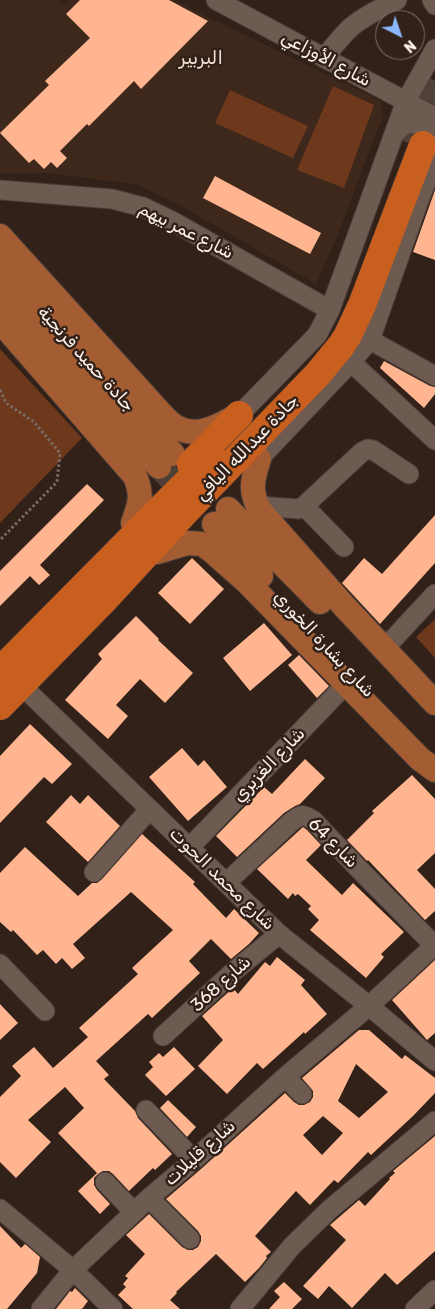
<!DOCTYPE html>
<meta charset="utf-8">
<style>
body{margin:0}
#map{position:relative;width:435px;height:1309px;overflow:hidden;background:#312119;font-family:Rubik,sans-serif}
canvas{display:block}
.north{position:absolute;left:375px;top:10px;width:50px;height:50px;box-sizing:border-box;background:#312119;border:1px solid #82746d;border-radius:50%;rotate:139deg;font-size:14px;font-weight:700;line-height:20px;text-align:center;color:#fcf1eb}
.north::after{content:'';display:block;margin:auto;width:18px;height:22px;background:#8bb9fc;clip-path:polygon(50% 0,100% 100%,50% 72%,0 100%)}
</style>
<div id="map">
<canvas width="435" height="1309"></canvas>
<div class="north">N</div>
</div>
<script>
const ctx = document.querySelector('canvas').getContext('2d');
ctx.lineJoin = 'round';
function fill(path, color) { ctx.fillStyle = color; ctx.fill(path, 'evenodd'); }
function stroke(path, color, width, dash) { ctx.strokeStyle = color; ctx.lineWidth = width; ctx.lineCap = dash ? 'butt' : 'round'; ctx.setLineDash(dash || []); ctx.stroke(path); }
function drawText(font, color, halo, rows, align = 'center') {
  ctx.font = font + ' Rubik,Vazirmatn,sans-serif'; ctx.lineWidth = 5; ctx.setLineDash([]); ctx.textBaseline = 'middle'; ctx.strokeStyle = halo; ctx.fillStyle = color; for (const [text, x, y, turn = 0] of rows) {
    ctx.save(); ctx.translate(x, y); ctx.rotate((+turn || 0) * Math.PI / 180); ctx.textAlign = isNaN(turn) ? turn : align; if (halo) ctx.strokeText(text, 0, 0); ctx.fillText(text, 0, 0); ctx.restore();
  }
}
const built = new Path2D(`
 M0,0H60L64,4L68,0H173L381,101L383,115L335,242L316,284L176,203L138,185L48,173H0Z`);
const green = new Path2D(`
 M333,86L374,105L344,188L297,170Z
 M230,90L308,126L293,158L215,123Z
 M0,349L82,438L0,523Z
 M435,619V658L416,637Z`);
const building = new Path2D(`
 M80,0H169L208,21L141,89L134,81L89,126L87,124L60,151L67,158L57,168L51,162L44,169L34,159L29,163L0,133L49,85L45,81L90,38L66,14Z
 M215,176L321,233L310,254L203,198Z
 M435,190V260L413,252Z
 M384,361L430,386L435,387V394L424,408L380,368Z
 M87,484L104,500L40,565L50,575L39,585L30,576L0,606V571Z
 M435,515V563L380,624L342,583L364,558L382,574Z
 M192,558L224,589L190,624L158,593Z
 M136,616L159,639L158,640L193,673L165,703L140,679L116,705L128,716L108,739L65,700L102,659L98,654Z
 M264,623L292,655L250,691L223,658Z
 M299,655L329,686L317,698L288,665Z
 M30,724L72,764L52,784L44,777L0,823V756Z
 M182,748L198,766L204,760L227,787L188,821L149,777Z
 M305,759L325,778L300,804L295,806L284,813L237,857L216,836L264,787L272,794Z
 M412,775L435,799V853L417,870L435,889V911L425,920L368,860L367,861L347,840L374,813L372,811Z
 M71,795L80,804L88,795L120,826L88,862L46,822Z
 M303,827L307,830L321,845L306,860L342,895L353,883L404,932L381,954L384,957L366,978L310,930L319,920L308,909L311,906L298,894L295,896L293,893L288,899L257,869Z
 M142,834L195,882L193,884L226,918L234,909L259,933L249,944L231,959L211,939L189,961L200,973L152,1018L148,1014L96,1061L109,1075L104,1079L135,1111L138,1118L172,1154L155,1170L153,1168L129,1191L113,1174L109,1171H103L98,1174L94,1178V1185L97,1190L110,1204L100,1214L78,1191L97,1173L58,1133L84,1108L65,1087L28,1120L51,1142L16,1178L0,1162V1097L21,1076L12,1066L34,1047L53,1068L88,1037L79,1028L138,974L132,968L173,930L131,892L73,944L85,958L72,969L62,958L56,964L43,950L37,955L13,930L11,932L0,922V873L25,847L78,896L92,883H97L102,879Z
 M277,957L305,980L301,985L327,1014L305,1034L304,1032L263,1069L257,1063L227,1094L198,1066L223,1040L202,1016L233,988L238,994L265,962L270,966Z
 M435,960V1033L427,1040L392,1000Z
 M0,1004L18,1023L0,1040Z
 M359,1030H369L402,1059L405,1055L435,1078V1093L413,1116L371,1155L368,1152L338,1183L334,1180L310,1205L296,1191L255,1236L271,1252L266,1256L267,1258L259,1268L245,1282L216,1254L176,1292L177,1293L170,1300L180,1309H133L118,1295L126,1287L123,1284L128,1278L125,1276L145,1254L126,1235L149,1214L182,1247L188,1250H193L198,1247L201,1241V1236L198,1231L166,1199L201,1169L285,1093L294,1102L299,1105H304L310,1102L313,1097V1091L302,1078ZM356,1064L388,1092L359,1118L338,1101ZM323,1116L343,1133L322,1155L303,1135Z
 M174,1047L195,1069L166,1096L145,1075L153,1067L149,1062L159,1053L163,1057Z
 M168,1100L196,1127L187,1137L160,1108Z
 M435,1136V1251L397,1285L385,1273L352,1308L329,1286L318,1299L303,1286L346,1240L330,1225L359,1200L365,1206L390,1179L389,1178L395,1173L393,1171Z
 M0,1226L21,1248L25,1244L40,1257L37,1273L7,1309H0Z
 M284,1282L302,1299L292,1309H269L280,1297L274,1291Z
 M75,1288L88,1301L82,1309H56L70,1291L72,1292Z`);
const majorTunnel = new Path2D(`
 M159,467L214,524`);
const highwayTunnel = new Path2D(`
 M404,141L435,81`);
const path = new Path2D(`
 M0,390L6,403L34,422L60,453L57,482L0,540`);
const minor = new Path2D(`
 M216,0L435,117
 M432,0L435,5
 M324,58C332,48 341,37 350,28C364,16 381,8 397,0
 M394,135C398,131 402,125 408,124C417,122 429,128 435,135
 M0,190L112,199L143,207L172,221L330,310
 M370,340L435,376
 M351,362L435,440
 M239,415L317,335L330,310L406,101L435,49
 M259,459L351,362L370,340L418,203L435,159
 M258,506L299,509L304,506L362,452L368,449L373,450L409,474
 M304,506L344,547
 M385,648L435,594
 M20,684L279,934L369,1006L435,1061
 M190,847L347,683
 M94,872L149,810
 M226,883L291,822C302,814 302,813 314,821L356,866L435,946
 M0,964L45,1011
 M163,1036L233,972L279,934
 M285,1077L302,1094
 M146,1110L194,1160
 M105,1182L134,1212
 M149,1198L190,1239
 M0,1209L73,1270L113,1309
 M41,1309L73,1270L149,1198L194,1160L285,1077L369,1006L435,945
 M240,1309L292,1246L329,1210L435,1121
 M415,1309L435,1290`);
const major = new Path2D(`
 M0,236L155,407C161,414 168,422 176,427C196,438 215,428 233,418
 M0,264L173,454
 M0,293L159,467
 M0,321L135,476C143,495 140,504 133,523
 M259,459C252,481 249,492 261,512L344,606L435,703
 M228,509L320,602
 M214,524L261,576
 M157,552L187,543L202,544L212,551L247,582L420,759L435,770`);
const highway = new Path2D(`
 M191,464L239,415
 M0,671L212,457
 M0,706L103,601L185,512L318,374L341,346L348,335L362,305L423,145`);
const streetNames = [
 ["شارع الأوزاعي",326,59,28],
 ["شارع عمر بيهم",186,231,27],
 ["جادة حميد فرنجية",86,359,48],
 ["جادة عبدالله اليافي",247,448,-46],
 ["شارع بشارة الخوري",324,644,47],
 ["شارع الغزيري",269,765,-46],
 ["شارع 64",333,843,45],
 ["شارع محمد الحوت",222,879,44],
 ["شارع 368",221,984,-42],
 ["شارع قليلات",200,1153,-42]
];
const neighbourhoodNames = [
 ["البربير",201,59]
];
fill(built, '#3e281c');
fill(green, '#6d381b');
fill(building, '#feb590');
stroke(majorTunnel, '#4f4038', 24, [24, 12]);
stroke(highwayTunnel, '#4f4038', 28, [28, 14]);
stroke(minor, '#4b3d37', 21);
stroke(major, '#4b3d37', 26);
stroke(highway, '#4b3d37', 29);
stroke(path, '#7a6c65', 3, [2.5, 2.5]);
stroke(minor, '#6d5a51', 19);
stroke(major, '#a45d32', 24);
stroke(highway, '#c95f1e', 28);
drawText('18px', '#fcf1eb', '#312119', streetNames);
drawText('19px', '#f2dcd1', '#312119', neighbourhoodNames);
</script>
